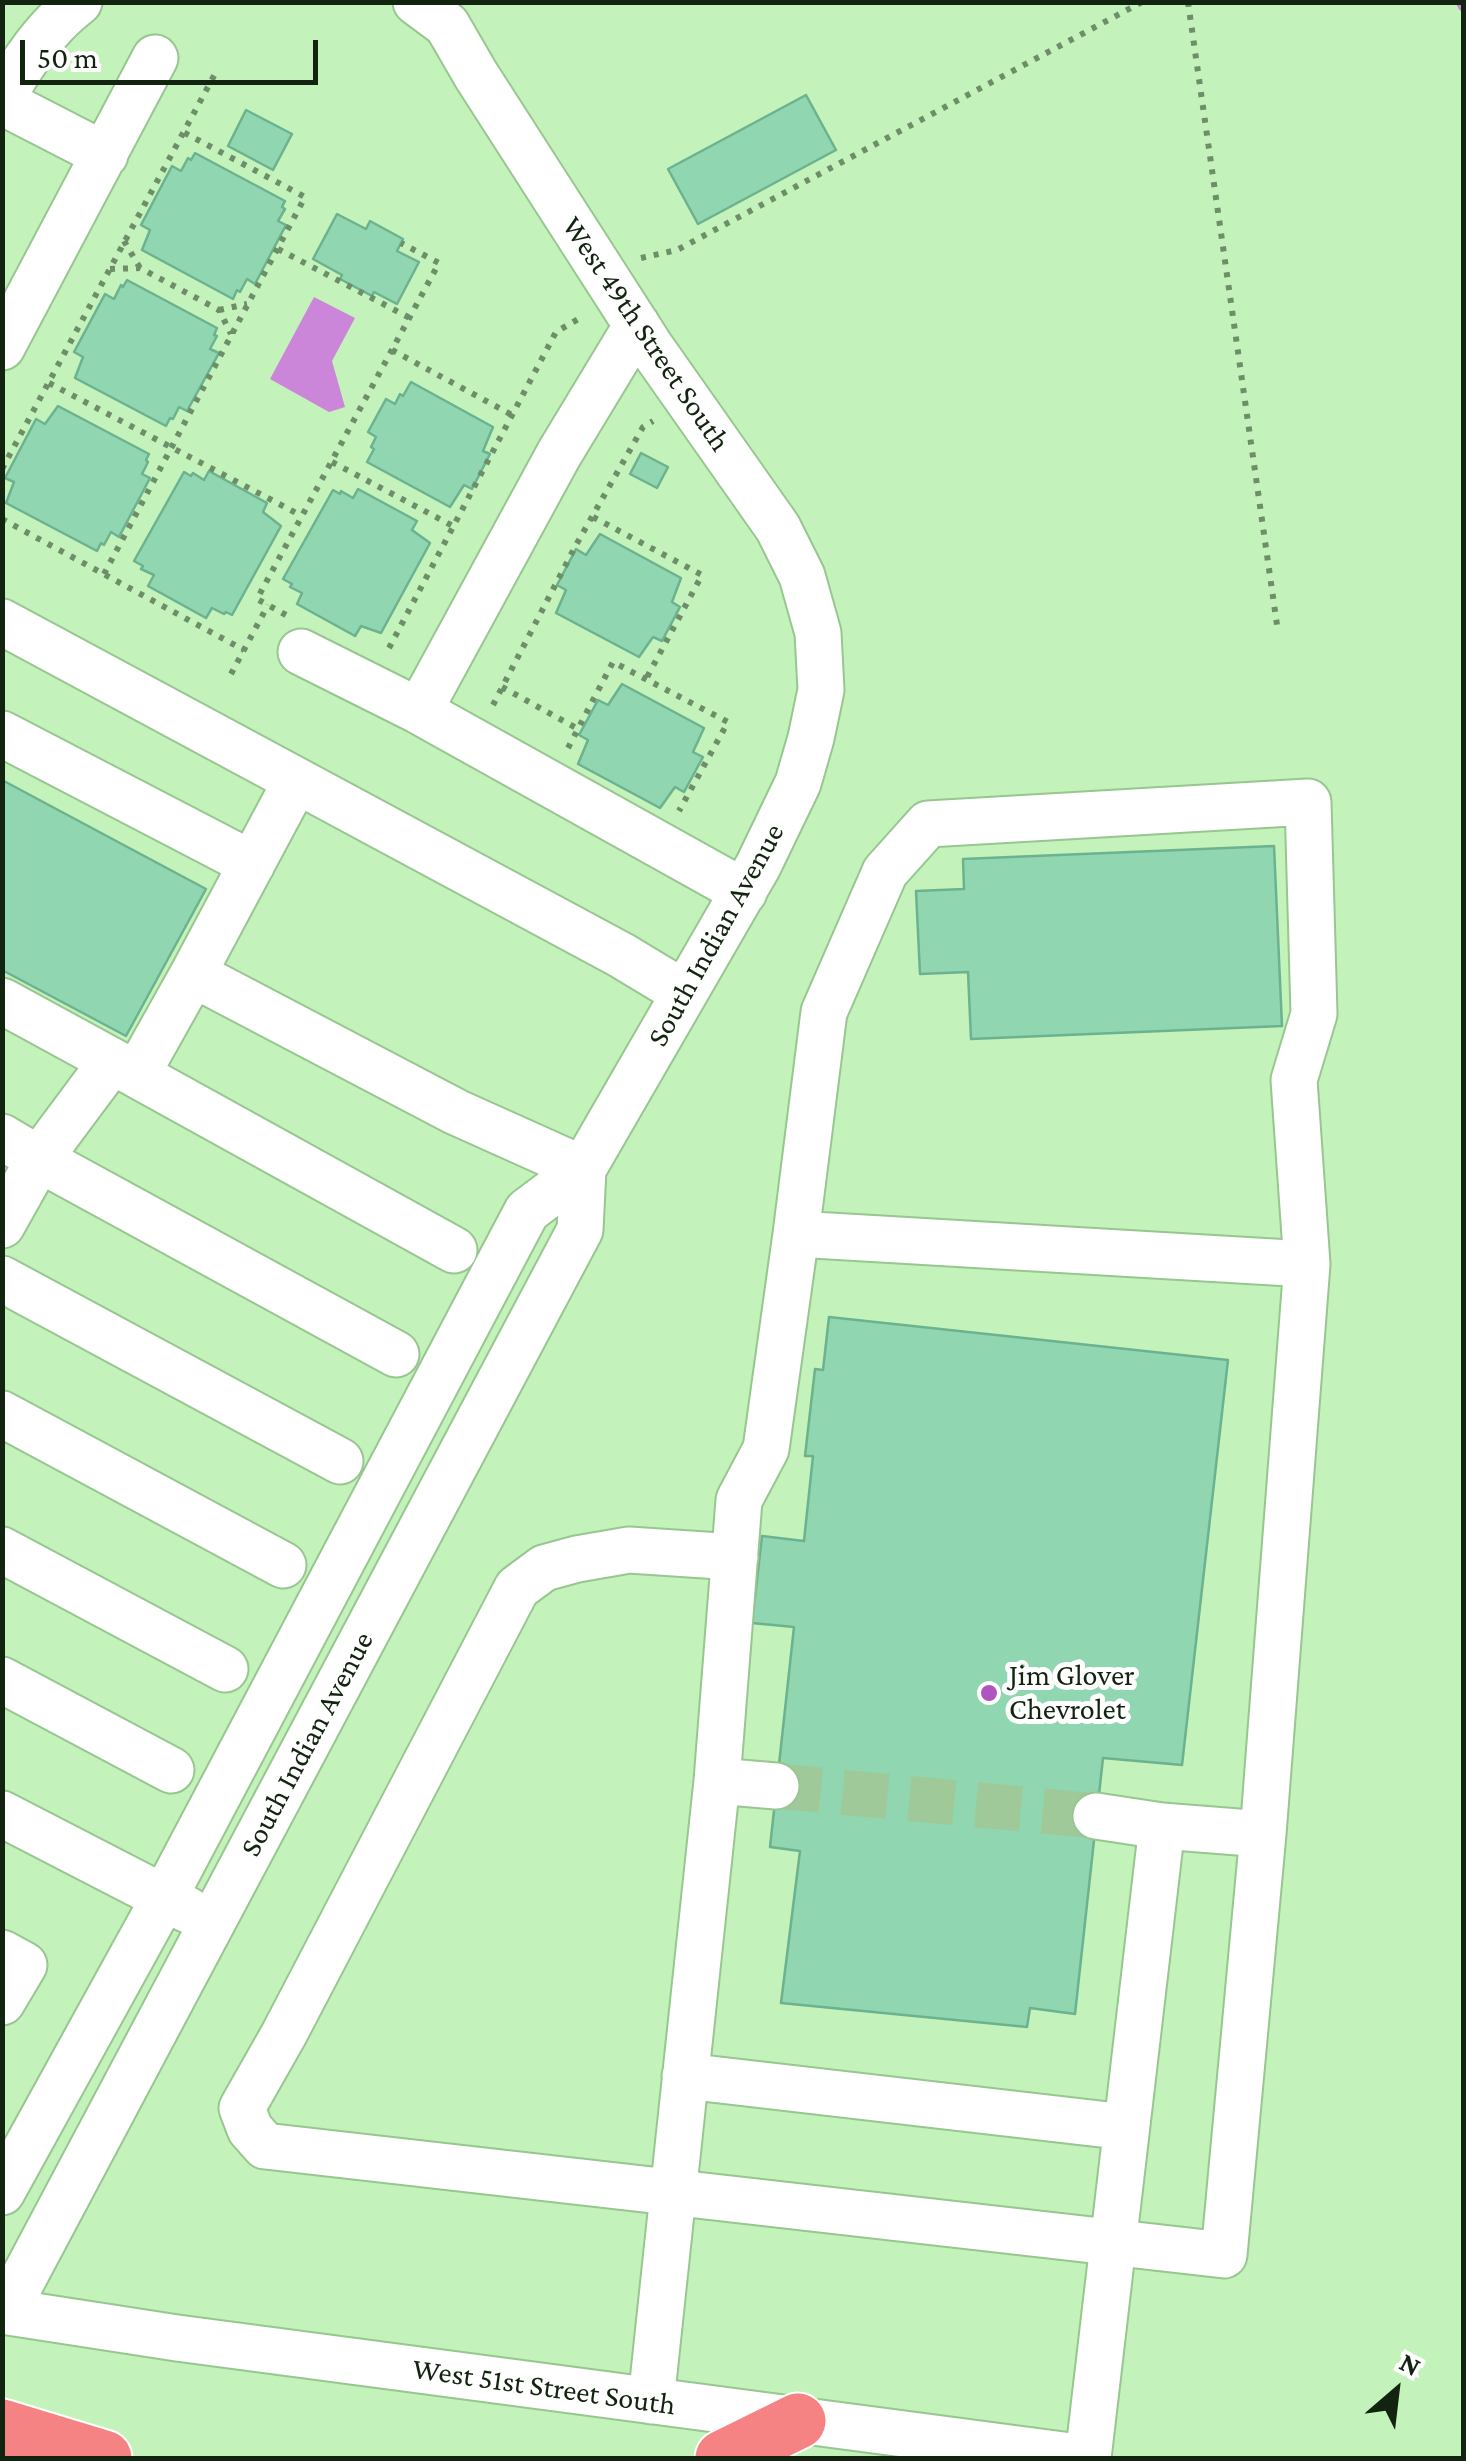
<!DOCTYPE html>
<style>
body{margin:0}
#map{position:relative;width:1466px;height:2461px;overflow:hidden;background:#c3f2bb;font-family:"Crimson Pro",serif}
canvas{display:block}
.frame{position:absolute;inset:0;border:5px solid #12230f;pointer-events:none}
.north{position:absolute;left:1346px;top:2341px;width:100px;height:100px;-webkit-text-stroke:8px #fff;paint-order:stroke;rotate:28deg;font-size:28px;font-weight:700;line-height:40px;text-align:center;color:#12230f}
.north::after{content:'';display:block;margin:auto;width:35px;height:45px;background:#12230f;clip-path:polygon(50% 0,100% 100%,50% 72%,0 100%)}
.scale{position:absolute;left:20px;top:40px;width:298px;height:45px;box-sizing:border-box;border:5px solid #12230f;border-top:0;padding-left:12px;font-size:30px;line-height:35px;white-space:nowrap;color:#12230f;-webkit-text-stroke:8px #fff;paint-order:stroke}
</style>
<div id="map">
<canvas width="1466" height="2461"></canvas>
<div class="frame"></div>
<div class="north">N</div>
<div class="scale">50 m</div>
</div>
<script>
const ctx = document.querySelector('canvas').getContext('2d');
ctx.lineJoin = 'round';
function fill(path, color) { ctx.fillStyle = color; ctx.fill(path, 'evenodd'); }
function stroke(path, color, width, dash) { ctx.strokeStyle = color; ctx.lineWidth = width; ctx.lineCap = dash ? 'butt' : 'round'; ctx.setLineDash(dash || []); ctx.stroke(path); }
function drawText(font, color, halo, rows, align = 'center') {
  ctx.font = font + ' "Crimson Pro",serif'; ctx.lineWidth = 10; ctx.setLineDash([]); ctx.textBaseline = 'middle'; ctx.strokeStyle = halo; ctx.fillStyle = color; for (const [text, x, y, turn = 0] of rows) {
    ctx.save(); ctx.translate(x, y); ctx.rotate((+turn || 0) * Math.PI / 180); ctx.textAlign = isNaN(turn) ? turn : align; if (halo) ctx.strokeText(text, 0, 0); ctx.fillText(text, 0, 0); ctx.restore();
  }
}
const water = new Path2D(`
 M314,297L355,318L332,361L345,407L329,412L270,379Z`);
const stream = new Path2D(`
 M1462,2L1464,6`);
const building = new Path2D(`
 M806,95L836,150L698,224L668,169Z
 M246,110L292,134L273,170L228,146Z
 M195,153L285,201L282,207L285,209L278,221L286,225L255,284L247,279L240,292L237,290L233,299L142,250L150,230L141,225L172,166L181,171L188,158L191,160Z
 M337,214L366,229L370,221L403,239L397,251L419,262L397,304L374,292L372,296L340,279L342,275L313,259Z
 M127,280L217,328L214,335L217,336L210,349L219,353L187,411L179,407L173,419L170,418L166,426L75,378L83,357L74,352L105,294L114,299L121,285L123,287Z
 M411,382L493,427L483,451L490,454L472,489L464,485L450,507L367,462L374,449L371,447L376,437L368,432L386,399L395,404L400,394L403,396Z
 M58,406L149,454L146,460L148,462L142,474L150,478L119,537L111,532L104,545L101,543L97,551L6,503L14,482L5,478L36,419L45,424Z
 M641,453L668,467L657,488L630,474Z
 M209,471L267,503L263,512L281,526L232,615L226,612L224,614L212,608L206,618L148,586L154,575L141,569L143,566L134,561L184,472L191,476L193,473L204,480Z
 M358,489L417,521L412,530L430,543L381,633L361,626L355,636L297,604L302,593L290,587L292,584L283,579L333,490L340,494L341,491L353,498Z
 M600,534L681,578L672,602L680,607L662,641L653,637L639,657L556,613L566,590L557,585L576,549L586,555Z
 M622,684L704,728L693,752L703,757L684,792L675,787L660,808L578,764L588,740L579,735L598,700L608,705Z
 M2,780L206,889L126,1036L2,970Z
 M1274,846L1282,1026L971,1039L968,972L920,974L916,891L964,889L963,859Z
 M829,1317L1228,1360L1182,1765L1103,1758L1075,2014L1030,2008L1027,2027L781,2003L800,1851L770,1847L794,1627L752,1623L762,1536L804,1541L813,1456H805L815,1369L823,1370Z`);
const minorTunnel = new Path2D(`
 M776,1786L1096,1816`);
const path = new Path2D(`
 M1188,2L1277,625
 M124,241L140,268
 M278,249L410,318
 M641,258L677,250L1142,2
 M110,269L140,268L219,310L231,334
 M219,310L247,304
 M392,350L512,415
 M49,383L302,516
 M332,462L453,526
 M2,469L216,72
 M593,517L702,575L646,679
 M2,519L244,650
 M104,574L305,197L183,132
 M286,615L257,599L439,263L401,243
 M389,648L556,332L582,317
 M231,674L268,605
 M502,687L578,729
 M493,705L576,545L643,427L653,421
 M568,748L613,662L728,722L679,811`);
const minor = new Path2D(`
 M2,98C22,63 46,27 79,2
 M2,102L105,155
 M2,347L155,58
 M2,622L621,955L684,993
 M301,652L419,711L744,892
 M419,711L559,454L637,325
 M2,734L252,864
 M193,974L456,1112L583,1169
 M2,1001L112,1061
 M137,1074L193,974L296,781
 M2,1137L39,1159L396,1354
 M2,1225L39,1159L112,1061L454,1250
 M796,1234L824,1012L885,872L928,824L1308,802L1314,1014L1294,1080L1307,1264L1263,1834L1162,1826L1088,2458
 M2,1279L340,1461
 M2,1414L283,1565
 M2,1550L225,1669
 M735,1557L629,1550L577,1559L544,1568L517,1588L284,2034L242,2108L250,2129L265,2146L1224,2255L1263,1834
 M2,1680L171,1770
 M717,1781L776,1786
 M2,1814L188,1910
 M1096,1816L1162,1826
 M2,1953L24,1965L2,2002
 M685,2076L1126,2127
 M2,2192L164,1898L527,1211L583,1169L758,866L798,783L811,738L821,690L818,633L802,576L778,528L650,346L476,75L447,25L416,2
 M2,2311L177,2338L1086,2458
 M6,2311L580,1230L583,1169
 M651,2401L717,1781L739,1500L766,1449L796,1234L1307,1264`);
const highway = new Path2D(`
 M2,2427L104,2458
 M723,2458L798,2421`);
const markers = [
 [989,1693,10,"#af54c0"]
];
const streetNames = [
 ["West 49th Street South",646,334,56],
 ["South Indian Avenue",716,935,-61],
 ["South Indian Avenue",307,1744,-62],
 ["West 51st Street South",544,2387,8]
];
const poiNames = [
 ["Jim Glover",1009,1676],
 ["Chevrolet",1009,1710]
];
fill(water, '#cc86d9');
stroke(stream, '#cc86d9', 12);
fill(building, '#8fd6b1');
stroke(building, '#6cb28f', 2.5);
stroke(minorTunnel, '#a0c999', 45, [45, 22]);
stroke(minor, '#98c690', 49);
stroke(highway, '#fff', 59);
stroke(path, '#6d8e68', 6, [5, 8]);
stroke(minor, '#fff', 45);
stroke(highway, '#f68383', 55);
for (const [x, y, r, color] of markers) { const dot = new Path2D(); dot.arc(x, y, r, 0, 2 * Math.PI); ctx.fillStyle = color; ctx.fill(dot); stroke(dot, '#fff', 4); }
drawText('30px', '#12230f', '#fff', streetNames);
drawText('30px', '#12230f', '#fff', poiNames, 'left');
</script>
